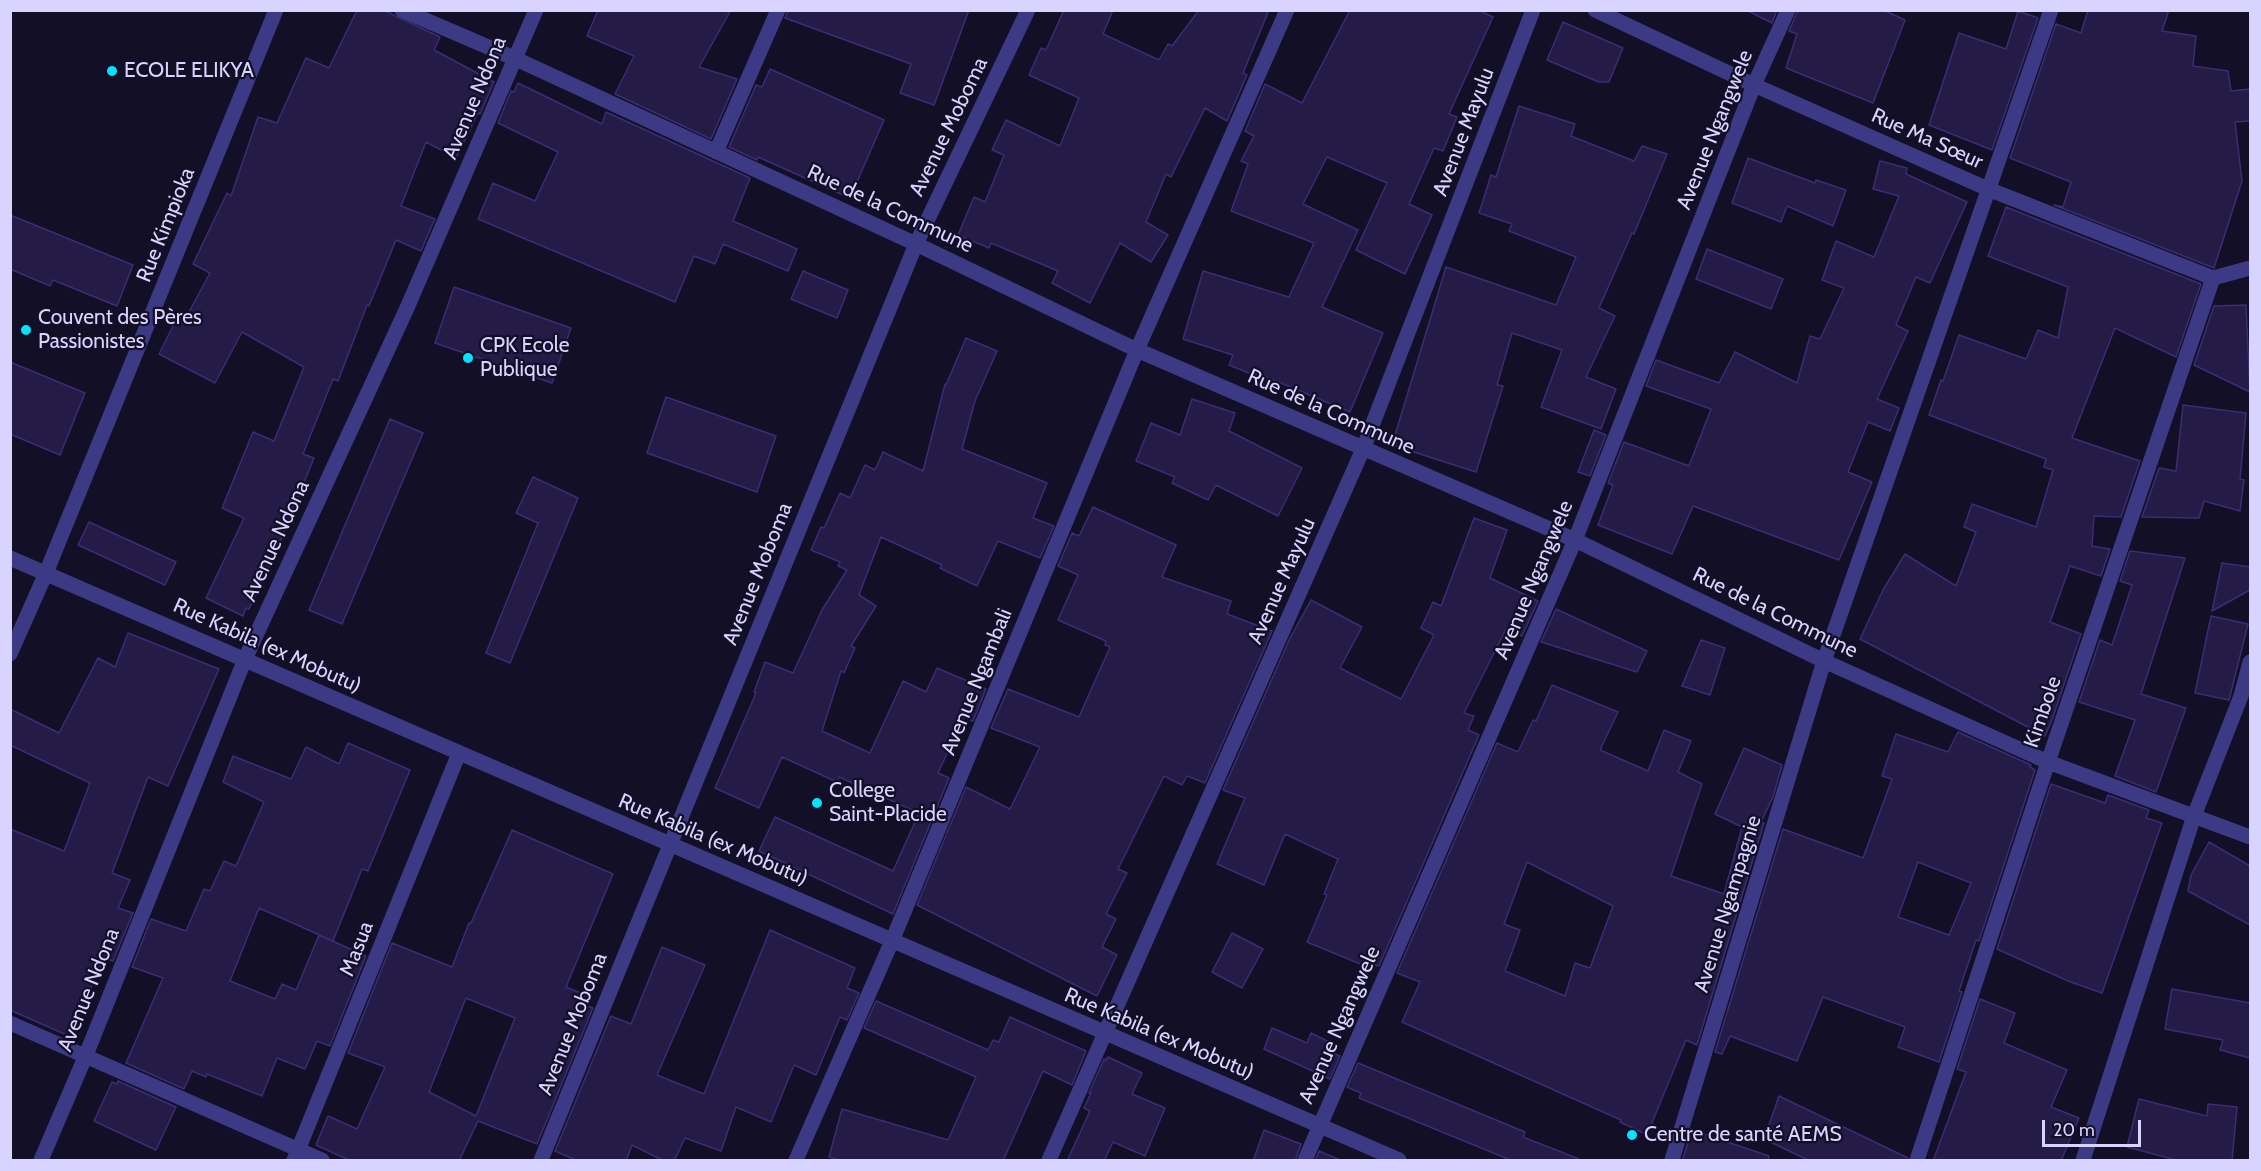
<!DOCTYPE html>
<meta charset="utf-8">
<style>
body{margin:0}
#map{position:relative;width:2261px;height:1171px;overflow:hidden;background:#130f26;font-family:Cabin,sans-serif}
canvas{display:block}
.frame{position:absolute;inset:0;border:12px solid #d9d4ff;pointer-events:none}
.scale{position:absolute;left:2042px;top:1120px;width:99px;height:27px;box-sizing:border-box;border:3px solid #d9d4ff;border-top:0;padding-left:8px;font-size:18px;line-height:21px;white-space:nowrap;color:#d9d4ff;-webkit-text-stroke:4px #130f26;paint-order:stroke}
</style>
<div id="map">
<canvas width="2261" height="1171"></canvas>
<div class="frame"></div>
<div class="scale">20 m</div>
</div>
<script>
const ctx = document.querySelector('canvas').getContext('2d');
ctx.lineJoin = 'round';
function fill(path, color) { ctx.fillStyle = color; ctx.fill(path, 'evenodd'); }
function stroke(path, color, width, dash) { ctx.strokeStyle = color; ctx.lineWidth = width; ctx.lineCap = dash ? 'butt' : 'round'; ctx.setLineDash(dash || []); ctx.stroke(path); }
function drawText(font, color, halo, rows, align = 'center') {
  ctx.font = font + ' Cabin,sans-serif'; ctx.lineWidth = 4.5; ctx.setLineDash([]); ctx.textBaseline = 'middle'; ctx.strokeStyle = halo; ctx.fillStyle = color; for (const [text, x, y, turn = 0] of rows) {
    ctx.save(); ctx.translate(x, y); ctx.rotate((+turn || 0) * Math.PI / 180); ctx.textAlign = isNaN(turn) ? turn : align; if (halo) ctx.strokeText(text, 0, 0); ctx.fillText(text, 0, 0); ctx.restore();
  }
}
const building = new Path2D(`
 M357,10H383L440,37L434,50L494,82L480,114L478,113L456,158L426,142L401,206L435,219L433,223L421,251L396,240L369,306L367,305L338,381L333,379L303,454L314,458L273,559L249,609L246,608L243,616L206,598L244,518L222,508L253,432L274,441L304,367L242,332L215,383L159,354L176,320L183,323L210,273L193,264L227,193L231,196L258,117L277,123L306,58L329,68Z
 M598,10H731L699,67L737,79L711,139L615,94L634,56L587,36Z
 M788,10H969L934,105L900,93L911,64L785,18Z
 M1064,10H1113L1103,34L1159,60L1168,44L1172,46L1199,10H1269L1243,73L1247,75L1227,121L1205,108L1171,177L1166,174L1146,222L1168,235L1151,262L1120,243L1090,303L1052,283L1058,271L991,243L989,248L958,235L974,197L985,202L1004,155L992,150L1006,120L1060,146L1079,98L1029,75L1041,48L1046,50Z
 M1350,10H1478L1493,17L1449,114L1457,117L1443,151L1434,148L1409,204L1432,215L1405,274L1356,250L1387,183L1327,157L1303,204L1358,230L1322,307L1383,333L1350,412L1257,373L1256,376L1229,365L1233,355L1183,339L1203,271L1289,297L1314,243L1231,211L1248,164L1241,161L1254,136L1245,131L1265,84L1302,103Z
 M1746,10H1777L1772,23Z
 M1798,10H1883L1905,20L1873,103L1786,68L1797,34L1789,31Z
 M2088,10H2169L2162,31L2196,36L2193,66L2228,71L2231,91L2250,89V121L2235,122L2242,181L2214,268L2054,205L2063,207L2071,182L2010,158L2056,24L2081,33Z
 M2018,11L2038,18L1992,150L1929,125L1959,33L2006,49Z
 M1563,22L1623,48L1609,82H1599L1547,60Z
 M770,69L884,120L850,198L758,157L757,160L729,147L756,85L762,87Z
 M518,83L602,124L606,112L750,178L733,221L797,249L788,271L723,244L715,264L694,256L675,302L478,219L493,183L535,201L558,152L498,123L511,91L514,92Z
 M1519,106L1575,124L1571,136L1634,161L1642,146L1667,154L1634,234L1632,233L1599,308L1615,316L1586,377L1616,389L1601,429L1541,407L1562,350L1512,333L1497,385L1503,386L1476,472L1392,445L1446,267L1556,305L1576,257L1509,231L1512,224L1479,213L1491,175L1496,177Z
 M1748,158L1815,183L1816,180L1846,190L1833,226L1787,206L1781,222L1732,203Z
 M1880,161L1907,168L1906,174L1967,202L1930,283L1916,277L1896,325L1908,331L1877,399L1899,408L1890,431L1868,422L1848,472L1872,482L1839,560L1693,506L1672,554L1598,525L1613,485L1608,483L1624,442L1689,466L1711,409L1646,386L1656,360L1719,383L1735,352L1797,383L1810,336L1820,339L1844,288L1822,280L1836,241L1874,257L1899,196L1873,189Z
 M2006,207L2201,284L2176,357L2115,328L2072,438L2140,461L2121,517L2094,516L2092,546L2110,549L2101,576L2070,566L2050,622L2081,634L2052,720L2045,736L1860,639L1883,590L1905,554L1956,586L1976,532L1964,527L1972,504L2036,527L2053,470L2044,467L2046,459L1929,415L1941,380L1943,381L1959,335L2026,359L2038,330L2058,338L2068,287L1988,256Z
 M10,215L133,265L117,306L53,280L50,286L10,269Z
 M1707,249L1783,279L1771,309L1696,279Z
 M803,271L848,290L837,318L791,299Z
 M454,287L571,328L552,383L435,343Z
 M2246,305L2250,392L2194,365L2214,306Z
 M966,338L997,351L975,401L962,449L1047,483L1033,518L1054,526L1040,558L998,541L977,586L940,568L942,565L881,537L859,595L876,606L851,646L855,648L844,673L841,671L822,731L870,753L903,681L926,692L937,668L986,689L973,721L964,717L938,773L949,778L893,914L759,851L775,817L893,871L919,813L839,777L837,782L782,757L759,808L715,788L756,693L754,692L765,662L793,673L822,610L847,570L838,566L840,562L811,550L821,527L824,528L840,493L850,498L865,465L875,470L883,452L923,471L945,384L946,385Z
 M10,362L85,393L60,455L10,434Z
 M666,397L776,436L757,492L647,453Z
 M1192,399L1235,413L1229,431L1302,468L1278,516L1216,485L1208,500L1172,483L1175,477L1136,461L1151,423L1180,435Z
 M2183,405L2246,413L2240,479L2244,480L2240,511L2204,501L2199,518L2142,517L2159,468L2176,471Z
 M390,419L423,433L342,624L309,610Z
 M1594,430L1606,435L1590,476L1578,472Z
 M533,477L578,498L510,663L486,653L538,523L516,513Z
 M1093,507L1176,545L1162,577L1231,601L1227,614L1272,631L1205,783L1187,776L1182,785L1164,776L1118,869L1127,873L1106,914L1116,919L1102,947L1117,955L1097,996L917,905L966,787L1010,809L1040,747L991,728L1008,689L1079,717L1110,647L1105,645L1106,641L1058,620L1078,575L1058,566L1072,533L1079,536Z
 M1474,518L1507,530L1490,578L1538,601L1522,636L1506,629L1464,713L1474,716L1468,730L1479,735L1379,966L1372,964L1370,968L1307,942L1327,895L1324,894L1338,859L1285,834L1264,885L1217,864L1245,798L1223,790L1290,638L1311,600L1362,627L1340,668L1401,699L1434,635L1421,628L1433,602L1441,606Z
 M89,522L176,562L165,585L78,545Z
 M2130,551L2185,558L2141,694L2186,708L2156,792L2115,776L2135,720L2079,702L2100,640L2112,645L2132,585L2120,581Z
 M2222,563L2250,567V590L2212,611Z
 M1556,609L1647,651L1637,672L1541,642Z
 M2211,616L2248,624L2229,700L2195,693Z
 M128,633L219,669L168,786L148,777L112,873L130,880L118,908L133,913L113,961L104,958L69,1036L10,1010V829L64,851L90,783L10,745V709L59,733L98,658L115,667Z
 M1701,640L1725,648L1710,695L1682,686Z
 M1552,685L1618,712L1600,750L1648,771L1664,730L1691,741L1678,772L1702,784L1671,876L1724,894L1742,827L1715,814L1744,748L1782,765L1773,797L1761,822L1764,823L1697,1045L1686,1040L1647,1135L1620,1122L1621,1120L1402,1022L1420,982L1397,973L1497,743L1518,752L1533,720L1536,721ZM1527,862L1613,906L1590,968L1575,963L1565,996L1505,971L1520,930L1504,924Z
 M1958,732L2031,765L2030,767L2035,770L1979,941L1976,940L1959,991L1962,992L1939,1062L1898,1047L1905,1027L1823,997L1797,1061L1730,1036L1722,1054L1715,1052L1783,829L1863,858L1892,779L1882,776L1896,734L1948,752ZM1918,862L1971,883L1949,935L1898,917Z
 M348,743L410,770L368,871L362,869L333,941L259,908L230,981L275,999L282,984L296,990L319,935L366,956L330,1046L317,1041L305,1069L277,1058L262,1096L207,1074L206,1077L192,1071L184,1089L126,1063L163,978L132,967L151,919L186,931L204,889L210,891L224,861L236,866L264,802L223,782L233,756L291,779L306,747L339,764Z
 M2051,784L2105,803L2108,795L2149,810L2146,818L2162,823L2102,993L2068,981L1997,949Z
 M512,830L613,874L566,987L585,995L581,1004L593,1008L537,1144L478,1121L459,1161H351L316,1145L328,1116L357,1129L385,1067L348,1053L392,943L452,967L469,923H471ZM466,998L515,1018L476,1116L429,1092Z
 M2209,842L2250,866V925L2188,891L2191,875Z
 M770,930L855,968L847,988L859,993L847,1020L840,1017L816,1075L794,1065L771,1122L736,1107L721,1151L685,1138L674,1161H664L632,1145L626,1161H578L555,1151L611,1016L631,1024L662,947L705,965L657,1075L704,1094Z
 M1232,933L1263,949L1242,988L1212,972Z
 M2172,989L2250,1003V1058L2220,1050L2223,1040L2165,1029Z
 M1980,999L2015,1013L2004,1043L2067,1070L2051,1107L2079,1118L2061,1161H1933L1966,1072L1957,1069Z
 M876,1001L988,1050L993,1040L999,1042L1010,1017L1086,1051L1072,1085L1043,1071L1003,1161H843L829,1157L842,1109L948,1140L976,1077L864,1028Z
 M1272,1028L1307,1043L1311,1033L1335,1045L1331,1052L1340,1056L1330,1079L1264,1049Z
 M1108,1057L1142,1073L1132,1094L1165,1108L1145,1156L1113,1142L1104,1161H1067L1090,1111L1084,1108L1091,1093H1089L1104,1059L1106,1060Z
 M1358,1063L1525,1132L1523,1137L1579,1159V1161H1513L1359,1098L1361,1093L1347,1087Z
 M118,1081L176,1107L156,1150L94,1121L112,1082L117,1084Z
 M1779,1096L1908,1158L1907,1161H1810L1764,1139Z
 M2139,1099L2207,1116L2208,1104L2237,1107L2232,1161H2180L2127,1147Z
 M1264,1130L1301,1144L1295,1161H1253Z
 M1692,1130L1769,1156L1768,1161H1682Z
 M1319,1151L1338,1159V1161H1315Z`);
const street = new Path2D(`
 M402,10L516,59L916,244L1137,350L1575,540L1824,661L2048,762L2250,837
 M1595,10L1754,85L1988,189L2213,278L2250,268
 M716,152L778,10
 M10,558L1399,1160
 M10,654L46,573L276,10
 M10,1023L322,1160
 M41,1160L86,1055L245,659L407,308L536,10
 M294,1160L459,753
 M541,1160L916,244L1028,10
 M796,1160L892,941L1137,350L1287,10
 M1049,1160L1363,449L1533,10
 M1305,1160L1575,540L1754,85L1788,10
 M1672,1160L1824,661L2051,10
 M1917,1160L2048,762L2213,278
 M2083,1160L2194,816L2241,696L2250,662`);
const markers = [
 [112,71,6,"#00e5ff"],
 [26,330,6,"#00e5ff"],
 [468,358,6,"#00e5ff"],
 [817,803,6,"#00e5ff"],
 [1632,1135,6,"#00e5ff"]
];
const poiNames = [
 ["ECOLE ELIKYA",124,71],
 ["Couvent des Pères",38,318],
 ["Passionistes",38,342],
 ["CPK Ecole",480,346],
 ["Publique",480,370],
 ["College",829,791],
 ["Saint-Placide",829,815],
 ["Centre de santé AEMS",1644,1135]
];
const streetNames = [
 ["Avenue Ndona",475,98,-67],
 ["Avenue Moboma",949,127,-64],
 ["Avenue Ngangwele",1715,130,-68],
 ["Avenue Mayulu",1464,132,-69],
 ["Rue Ma Sœur",1927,139,24],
 ["Rue de la Commune",890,209,25],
 ["Rue Kimpioka",166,225,-68],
 ["Rue de la Commune",1331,412,24],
 ["Avenue Ndona",276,541,-65],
 ["Avenue Moboma",758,574,-68],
 ["Avenue Ngangwele",1534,580,-67],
 ["Avenue Mayulu",1282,581,-66],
 ["Rue de la Commune",1775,613,26],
 ["Rue Kabila (ex Mobutu)",267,646,24],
 ["Avenue Ngambali",977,682,-68],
 ["Kimbole",2043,712,-71],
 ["Rue Kabila (ex Mobutu)",713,840,23],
 ["Avenue Ngampagnie",1728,904,-73],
 ["Masua",357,949,-68],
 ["Avenue Ndona",89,990,-68],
 ["Avenue Moboma",573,1024,-68],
 ["Avenue Ngangwele",1340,1025,-66],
 ["Rue Kabila (ex Mobutu)",1159,1034,23]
];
fill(building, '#241b47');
stroke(building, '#3b2d73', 1.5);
stroke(street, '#3d3a85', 15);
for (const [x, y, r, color] of markers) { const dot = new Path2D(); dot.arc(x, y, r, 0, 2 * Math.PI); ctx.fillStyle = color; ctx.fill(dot); stroke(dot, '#130f26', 2); }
drawText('21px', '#d9d4ff', '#130f26', poiNames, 'left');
drawText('21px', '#d9d4ff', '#130f26', streetNames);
</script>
